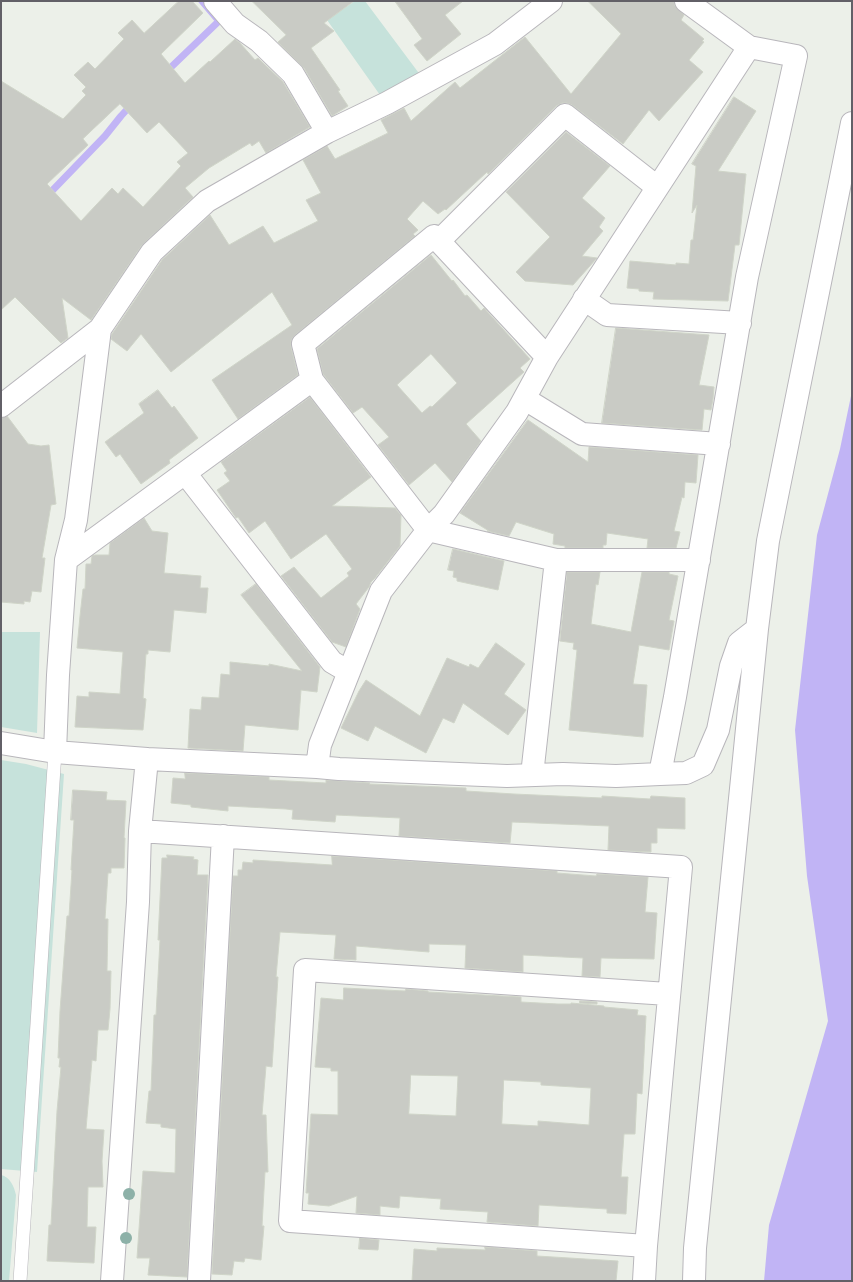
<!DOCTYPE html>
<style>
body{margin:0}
#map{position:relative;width:853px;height:1282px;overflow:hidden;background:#ecf0e9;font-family:"Alegreya Sans",sans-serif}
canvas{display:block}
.frame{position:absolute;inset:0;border:2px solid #626067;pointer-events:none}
</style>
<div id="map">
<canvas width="853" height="1282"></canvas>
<div class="frame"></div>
</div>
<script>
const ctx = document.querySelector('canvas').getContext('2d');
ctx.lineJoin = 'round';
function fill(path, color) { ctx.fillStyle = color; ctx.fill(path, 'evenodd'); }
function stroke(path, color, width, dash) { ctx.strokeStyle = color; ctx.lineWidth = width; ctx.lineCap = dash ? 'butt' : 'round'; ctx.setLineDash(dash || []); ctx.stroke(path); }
const green = new Path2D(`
 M355,1H365L421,76L380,95L327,20Z
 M1,632H40L37,733L1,727Z
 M1,760L26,764L64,774L37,1172L1,1169Z
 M1,1175C10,1177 14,1186 16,1195L9,1281H1Z`);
const water = new Path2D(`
 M852,391V1281H764L769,1225L828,1021L807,876L795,730L817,535L840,449Z`);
const stream = new Path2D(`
 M166,72L219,21L202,1
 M47,196L105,136L121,116L132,104`);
const building = new Path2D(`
 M179,1H192L203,13L161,54L185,83L209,61L210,62L235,39L240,43L255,60L258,58L283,82L310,127L266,153L259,141L252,146L250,143L209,168L185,188L193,197L142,245L91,320L62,298L68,338L61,343L15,297L1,310V81L63,119L86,95L82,91L86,87L74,75L88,62L95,69L124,39L118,33L132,20L144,33ZM120,104L147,133L159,122L188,153L177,162L181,166L143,207L123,188L118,194L112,188L81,221L47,184L88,145L83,139Z
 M252,1H354L324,23L334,31L311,48L340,90L338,91L348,106L332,116L304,68L278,42L286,35Z
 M395,1H463L445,15L461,34L427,61L414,45L422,39Z
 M588,1H674L675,6L684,15L681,20L704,39L702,41L704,42L689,60L703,72L659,121L649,110L623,144L572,105L567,103H562L556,106L488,174L487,172L446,210L445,209L438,214L423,201L407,219L418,230L413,234L415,236L295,335L291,340V347L298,375L238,419L212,380L292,325L272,292L171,372L141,334L127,351L111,339L112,334L162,260L210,215L229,245L263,226L274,243L318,221L306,200L321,193L303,160L327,146L335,159L388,133L381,120L404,108L411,121L455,82L460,88L525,37L571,94L621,34Z
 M734,97L756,111L718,171L746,174L739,245H735L728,301L653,299L654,292L639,291V289L627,288L630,261L676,265V263L689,264L691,240H693L697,205L692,213L696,166L692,164Z
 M566,132L610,166L582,198L605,218L599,227L603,231L582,256L597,258L573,285L525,281L516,272L550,237L506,192Z
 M431,255L452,281L453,280L465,296L467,295L481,311L484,308L530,359L520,368L524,372L466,424L481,441L452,482L435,463L409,485L378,445L389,437L362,407L353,413L323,374L317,349ZM431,354L457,383L432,407L430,406L422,413L397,385Z
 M616,328L709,335L699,385L714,387L713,399L711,410L704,409L702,430L602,423Z
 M158,390L172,408L174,406L198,438L169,460L170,463L141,484L120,454L116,457L105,442L144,413L139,404Z
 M310,397L371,477L332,506L395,508L401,515L400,546L375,578L371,582L369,587L356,604L360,609L346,647L332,642L281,576L294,567L321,598L349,576L347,573L352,569L326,534L291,559L265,521L249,533L238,517L236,518L217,490L230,481L224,473L227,471L221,462Z
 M7,416L28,444L41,446L49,445L56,504L51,505L42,558H45L41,592L32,591L30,602L24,601V604L1,602V418Z
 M528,420L588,462L589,447L698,455L696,483L685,482L684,498L682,497L674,531L680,532L676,548H647L648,539L607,533L606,545H603V548H565V546L553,544L554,534L516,522L509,536L487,531H489L460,513Z
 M144,518L152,531L168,533L164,573L201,576L200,588H208L206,613L174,610L170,652L148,650V654H146L143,698L146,699L143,730L75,727L77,696L89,697V692L120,694L123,652L77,648L80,616L83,589H85L86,564H91L92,556L95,555H109L110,543Z
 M453,549L504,561L498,590L457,581V578L453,577L454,571L448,570Z
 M567,572H600L598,585L596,584L591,624L631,632L642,572H669V574L678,576L669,620L674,621L669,650L639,645L633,684L647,685L643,737L569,730L577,650L573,649L574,643L560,641Z
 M256,584L320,667L317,692L301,690L298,730L245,725L243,751L188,748L190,709L201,710L202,697L219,698L221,674L230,675V662L269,666V664L302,671L241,595Z
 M496,643L525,664L504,694L526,710L508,735L463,703L454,723L443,718L426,753L375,726L368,741L341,728L359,691L366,680L420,716L447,658L469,667L470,664L478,668Z
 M185,773L269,777V780L326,783V780L370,783L369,784L466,788V791L514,794L602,798V796L650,799L651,796L685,798V829L657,828V843H651V852L608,850L609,826L512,822L510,843L399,836L400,818L336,815L335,822L292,819L293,810L286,809L228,806V811L191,807V805L171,803L173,778L185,779Z
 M73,790L107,792L106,800L126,801L124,838H125L124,868H111V873H108L105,919H108L107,971H111L110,1009L108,1030H98L96,1061L92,1060L86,1129L104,1130L102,1161L103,1187H88L87,1227H96L94,1263L47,1261L49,1225H51L57,1111L61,1067H59L60,1058H58L60,1011L67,916H69L72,870H71L74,820H71Z
 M167,855L194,857L193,859L198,860L197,875H208L187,1277L148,1275L150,1258H137L143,1171L175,1173L176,1129L161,1127V1124L146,1123L149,1091H151L154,1015H156L160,940H158L162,858H167Z
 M332,856L557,871V873L596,876L597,874L648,877L645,912L657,913L654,959L601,958L600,977L582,976L583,958L523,955V972L465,968L466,945L429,944V952L356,946V960L334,959L336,935L280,932L276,977H278L272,1067L266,1066L262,1115H266L268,1172H265L262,1226H264L261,1260L245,1258L244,1262L234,1261L232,1275L212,1274L233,876H238V870H242L243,862L253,863V860L332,865Z
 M344,988L405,991L406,989L428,991V992L521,997V1002L558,1004H571V1003L604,1006V1007L638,1010L637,1015L646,1016L642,1094L637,1093L635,1134H624L621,1177H628L626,1214L607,1213V1209L539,1205L538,1226L487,1222L488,1212L440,1209L441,1199L400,1196L399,1208L380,1206V1215L356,1213L357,1196L329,1206L308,1204L309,1193H306L311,1114L338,1115V1071H331V1068L315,1067L321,998L343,1000ZM411,1075L458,1076L456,1116L409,1114ZM504,1080L541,1082V1085L591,1088L589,1125L538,1121V1126L502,1124Z
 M580,1001L597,1002V1004L580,1003Z
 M360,1238L379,1240L378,1250L359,1249Z
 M485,1247L537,1251V1256L618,1261L616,1281H412L414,1249L437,1251V1248L485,1250Z`);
const service = new Path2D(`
 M20,1281L55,752`);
const minor = new Path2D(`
 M215,1L235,24L259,41L293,74L327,132
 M439,241L565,115L657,187
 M584,299L607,315L740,323
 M312,380L303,344L434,236L547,357
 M525,399L582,434L719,444
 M1,406L100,329L152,252L207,201L327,132L387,103L495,44L551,1
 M185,473L332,662L349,672
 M66,560L312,380L428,530L556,560H699
 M1,743L55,752L147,759L317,767L339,769L507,776L563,774L616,776L660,774L675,697L747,277L796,56L749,47L686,1
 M55,752L58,675L66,560L76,520L100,329
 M317,767L320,745L381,591L428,530L444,514L517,412L547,357L749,47
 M660,774L686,773L703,765L718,730L731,666L739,643L757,629
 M532,775L556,560
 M140,831L681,867L646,1246L644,1281
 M646,1246L290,1221L305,970L668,994
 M112,1281L138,902L140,831L147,759
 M199,1281L223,836
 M694,1281L695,1248L757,629L768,541L852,123`);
const trees = [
 [129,1194],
 [126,1238]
];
fill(green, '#c6e2db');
fill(water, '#c1b4f5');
stroke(stream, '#c1b4f5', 7);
fill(building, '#c9cbc5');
stroke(building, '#cfd4c8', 1);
stroke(service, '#b8b6bb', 14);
stroke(minor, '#b8b6bb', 24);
stroke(service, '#fff', 13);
stroke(minor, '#fff', 22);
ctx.fillStyle = '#8db1a8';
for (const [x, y] of trees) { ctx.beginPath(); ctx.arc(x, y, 6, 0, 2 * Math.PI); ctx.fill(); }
</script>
